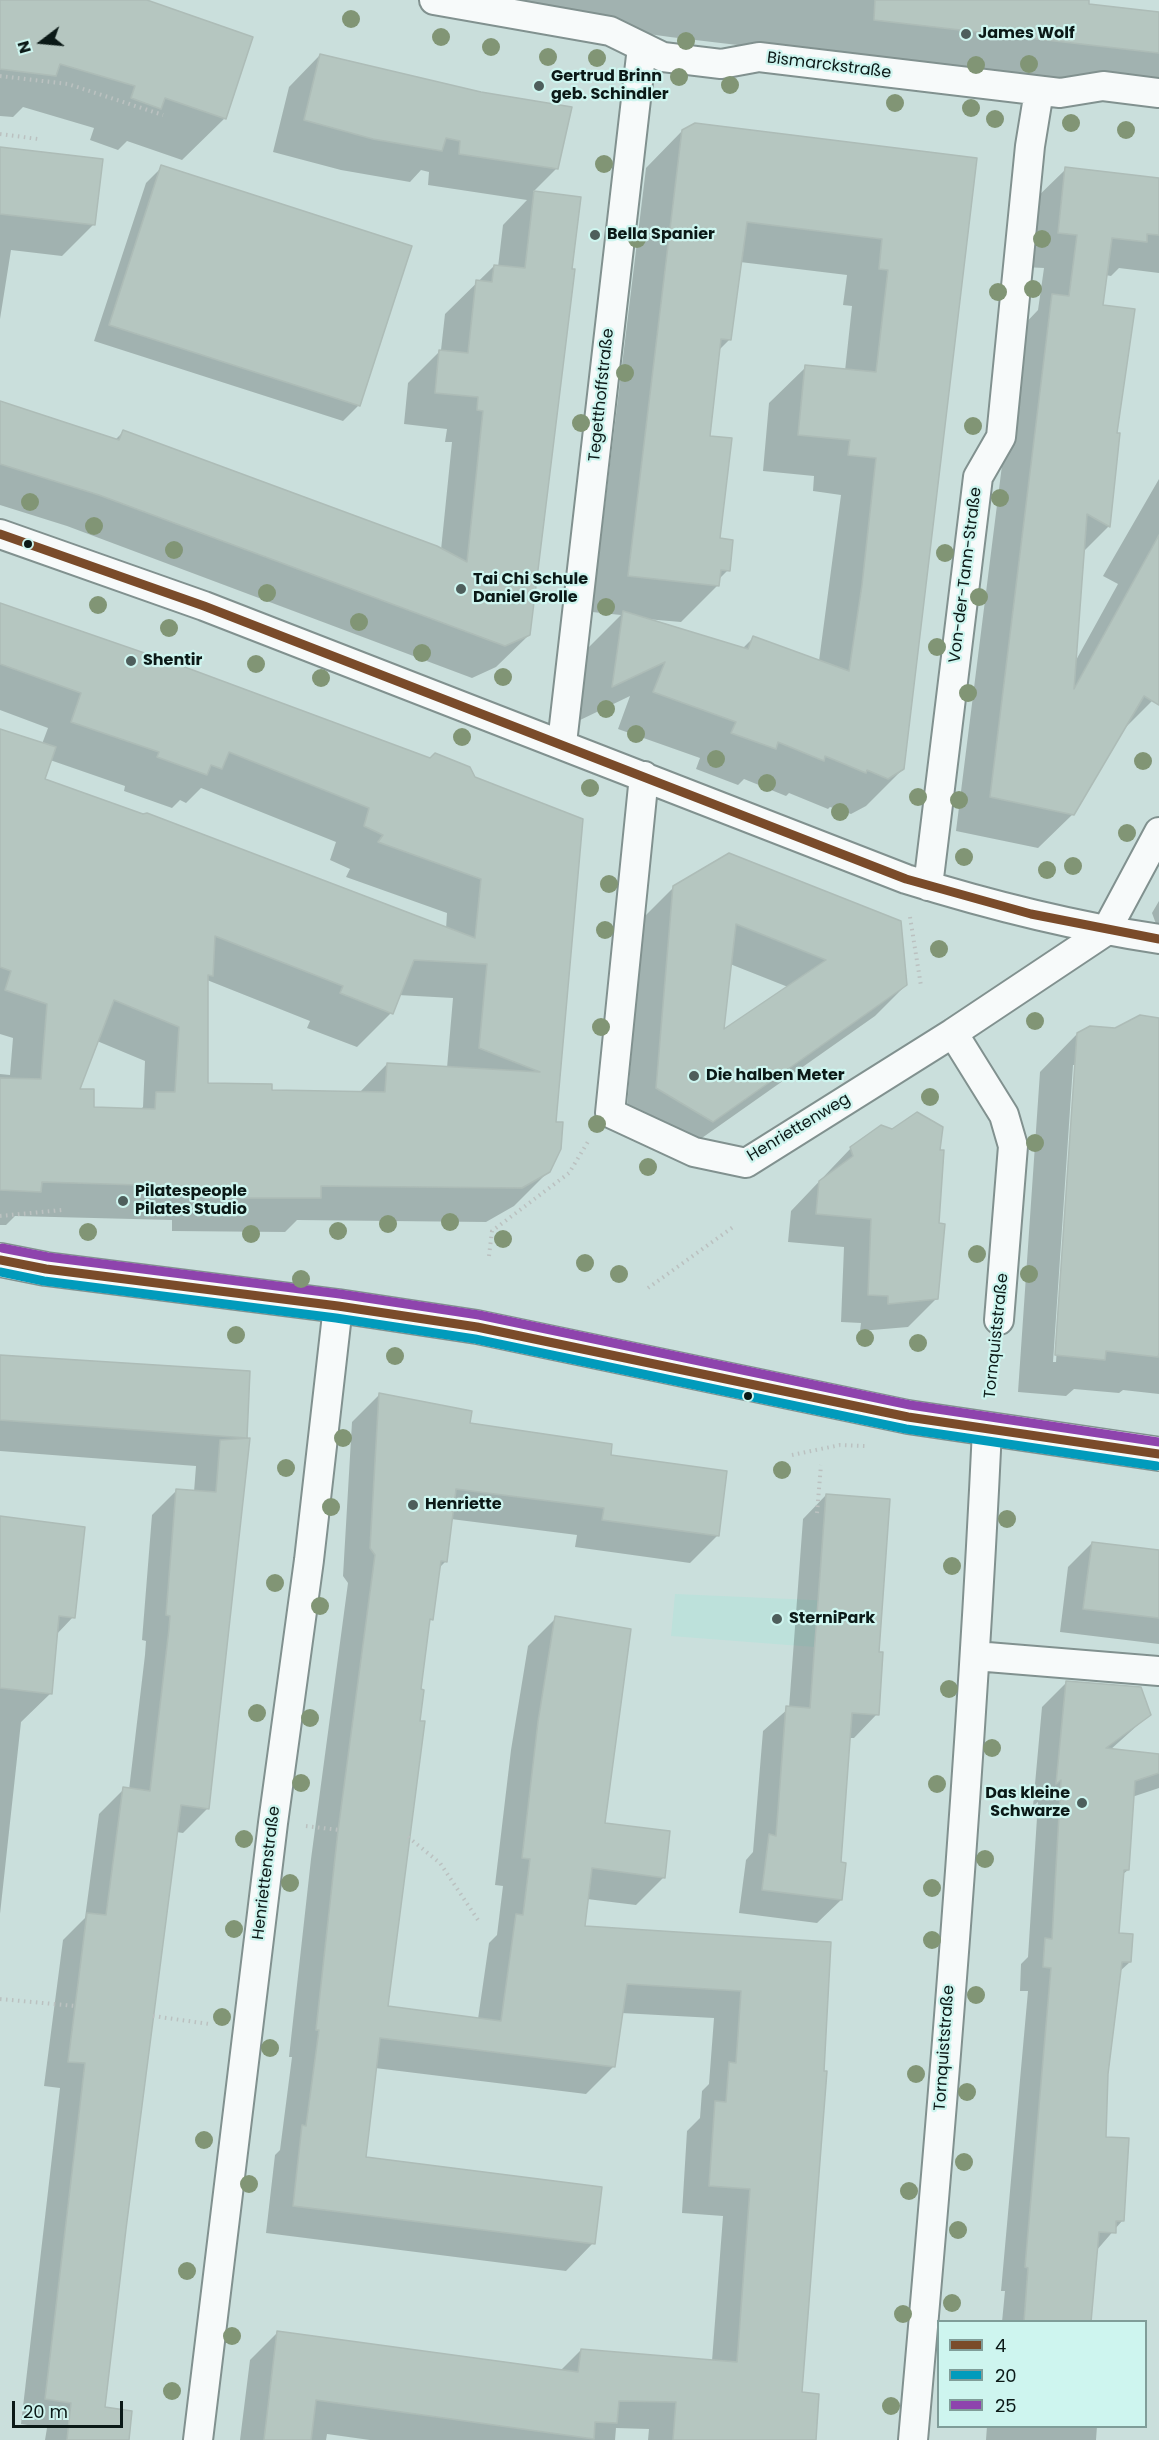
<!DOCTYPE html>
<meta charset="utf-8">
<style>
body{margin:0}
#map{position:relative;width:1159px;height:2440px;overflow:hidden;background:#cadfdc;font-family:Poppins,sans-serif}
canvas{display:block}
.legend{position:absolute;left:937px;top:2320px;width:210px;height:108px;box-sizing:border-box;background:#cef5ef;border:2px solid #809d99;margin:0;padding:8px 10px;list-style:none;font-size:18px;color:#0b1917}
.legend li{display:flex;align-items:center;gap:12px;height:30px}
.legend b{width:30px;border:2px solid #809d99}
.north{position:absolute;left:12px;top:12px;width:60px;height:60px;-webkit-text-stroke:4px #cef5ef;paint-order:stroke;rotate:254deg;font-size:16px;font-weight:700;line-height:24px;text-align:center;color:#0b1917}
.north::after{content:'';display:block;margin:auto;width:21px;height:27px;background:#0b1917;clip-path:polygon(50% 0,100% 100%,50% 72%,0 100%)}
.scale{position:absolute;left:12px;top:2401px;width:111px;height:27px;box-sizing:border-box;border:3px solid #0b1917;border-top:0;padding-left:8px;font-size:18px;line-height:21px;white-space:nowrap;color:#0b1917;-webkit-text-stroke:4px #cef5ef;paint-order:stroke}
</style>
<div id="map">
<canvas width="1159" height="2440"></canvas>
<ul class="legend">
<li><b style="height:8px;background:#7a4b2a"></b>4</li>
<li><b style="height:8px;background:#019bbc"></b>20</li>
<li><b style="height:8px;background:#8e44ad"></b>25</li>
</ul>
<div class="north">N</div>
<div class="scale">20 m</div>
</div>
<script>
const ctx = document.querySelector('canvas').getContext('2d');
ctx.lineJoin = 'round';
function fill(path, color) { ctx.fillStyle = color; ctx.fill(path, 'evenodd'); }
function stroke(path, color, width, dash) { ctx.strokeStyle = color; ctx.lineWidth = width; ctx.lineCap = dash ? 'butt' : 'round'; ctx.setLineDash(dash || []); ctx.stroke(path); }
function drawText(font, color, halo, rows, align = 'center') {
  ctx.font = font + ' Poppins,sans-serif'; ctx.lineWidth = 4.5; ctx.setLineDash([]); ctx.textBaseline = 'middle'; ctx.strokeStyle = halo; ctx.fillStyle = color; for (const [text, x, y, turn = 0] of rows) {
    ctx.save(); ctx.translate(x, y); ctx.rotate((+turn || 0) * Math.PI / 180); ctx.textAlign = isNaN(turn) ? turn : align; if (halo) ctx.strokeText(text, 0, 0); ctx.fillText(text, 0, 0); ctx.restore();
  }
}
const built = new Path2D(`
 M675,1594L882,1603L879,1652L671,1636Z`);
const shadow = new Path2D(`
 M0,0H145L225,118L182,160L127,141L118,150L90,140L94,128L23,107L13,117L0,116Z
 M460,0H1088L1087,5L1159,14V95L670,37L484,11Z
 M320,55L556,169L533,192L579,198L529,635L496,667L472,678L67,526L0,505V403L115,440L123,432L441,550L452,442H445L447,429L404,424L408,383L441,350L445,314L494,266L498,267L503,225L527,200L428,185L429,172L421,170L410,182L341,170L273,152L289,87Z
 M682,131L976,159L903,769L866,806L851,814L830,807L828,809L789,793L786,796L744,779L738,785L696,769L700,758L618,729L630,696L576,722L587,649L621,615L592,612L646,168ZM740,262L847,275L843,305L852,306L845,371L806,367L769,403L763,471L814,476L813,491L841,495L819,661L754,637L742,649L646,619L681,622L718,585V580L728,570L719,540L709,437L718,351L730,339Z
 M0,149L94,224L62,256L11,250L0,319Z
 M162,167L359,405L343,421L94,341L146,183Z
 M1066,169L1159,180V273L1119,268L1111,276L1105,275L1102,307L1115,434L1109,526L1083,552L1075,662L1118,584L1103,576L1159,479V689L1152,701L1120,733L1073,814L1038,848L956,831L1019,330L1038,310L1044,268L1024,267L1031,203Z
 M0,605L582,820L549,1171L514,1206L486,1222L297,1220L285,1232L172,1231V1220L15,1216L6,1225H0V1074L10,1075L13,1038L0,1034V731L42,744L48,728L0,710ZM50,760L125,786L124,791L172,808L180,800L186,803L201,788L336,842L330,860L350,869L346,877L447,913L446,929L44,780ZM207,980L310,1021L307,1028L357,1047L391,1013L398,995L453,998L447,1068L387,1064L359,1093L270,1091L206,1084ZM97,1041L145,1061L143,1107L140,1110L92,1109L78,1090Z
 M673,888L906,985L875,1016L682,1152L626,1118L643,918ZM730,964L788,987L722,1032Z
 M1159,901V932L1152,913Z
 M1159,1019V1394L1123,1390L1119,1393L1074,1389L1066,1396L1018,1392L1040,1072L1077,1034L1115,1030ZM1073,1065H1076L1056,1362H1053Z
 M851,1148L939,1152L936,1299L908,1327L860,1331L861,1323L841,1322L844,1247L788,1242L791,1211Z
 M0,1356L245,1438L243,1440L208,1808L183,1833L176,1832L125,2229L104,2408L127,2440H45L47,2428L21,2424L60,2088L44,2086L63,1940L85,1918L99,1814L124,1789L129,1790L145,1655L146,1641L142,1640L152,1515L177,1490L194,1492L196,1466L0,1451Z
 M380,1394L468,1424L609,1457L718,1535L690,1563L575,1547L577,1535L451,1519L446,1561L439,1568L431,1619L428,1622L387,2007L478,2019L489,1943L497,1935L503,1886L495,1885L511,1750L528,1646L556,1618L603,1825L664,1877L636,1905L587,1899L583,1928L830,1944L800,2394L814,2440H648L649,2429L616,2428L615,2440H370L327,2434L326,2440H240L250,2360L278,2332L560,2371L581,2350L712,2361L723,2216L682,2213L687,2131L700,2118L702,2091L709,2084L714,2018L621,2013L614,2066L586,2094L375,2068L364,2158L593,2243L566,2271L266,2233L275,2155L280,2150L292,2057H289L311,1859L348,1583L343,1576L352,1422Z
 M826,1495L877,1653V1714L854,1738H848L839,1864L841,1900L817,1923L739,1913L746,1860L753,1852L763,1731L789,1708L803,1519Z
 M0,1518L73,1617L56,1635L51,1693L21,1722L0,1914Z
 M1092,1543L1159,1551V1644L1060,1632L1068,1567Z
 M1066,1683L1149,1715L1110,1750L1159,1756V1788L1132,1797L1128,1870L1122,1875L1117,1935L1130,1962L1119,1972L1107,2073L1104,2138L1122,2221L1096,2251L1090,2322H1002L1005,2291H1001L1028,1991H1020L1021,1964L1028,1957L1038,1802L1033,1806L1042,1707Z
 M987,2426H1097L1096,2440H986Z`);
const building = new Path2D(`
 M0,0H147L253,37L226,119L165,98L161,109L131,98L135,86L60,64L56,76L0,69Z
 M875,0H1089V4L1159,12V53L874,20Z
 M320,54L481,92L572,107L558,169L459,154L460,141L446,138L442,151L373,139L304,120Z
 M695,123L977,158L904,769L888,779L867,770L866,773L825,756L824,761L778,742L776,749L731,733L736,722L653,692L665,662L612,687L623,611L748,649L753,636L849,671L862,585L876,458L848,455L850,440L798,435L805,365L876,372L888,270L879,269L882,239L747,222L731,340L721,339L710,436L732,438L720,538L733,540L730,571L721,570L719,586L628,576L682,130Z
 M0,147L103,159L95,225L0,214Z
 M161,165L412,246L360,406L109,325Z
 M1065,167L1159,178V235L1147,234V242L1112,238L1103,305L1135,309L1117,433H1120L1110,527L1087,514L1074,689L1159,535V705L1144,696L1074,815L990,797L1052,294L1069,296L1077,235L1058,233Z
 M534,191L581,197L572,269H575L530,635L505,646L99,495L0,464V401L119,440L123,430L437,546L467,562L483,411L477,410L478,397L435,393L439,350L468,353L476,280L492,282L494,265L525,268Z
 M0,603L182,666L430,758L435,753L470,767L475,777L583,819L556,1122H563L561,1149L550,1172L522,1188L321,1186V1198H206V1187L42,1182L41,1192L0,1190V1078L41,1079L47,1004L5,990L11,971L0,967V729L56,747L45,779L143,814L147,813L475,938L481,879L378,842L383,835L364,826L369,808L229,752L222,769L211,765L207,775L157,757L159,752L71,722L81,693L0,664ZM215,936L343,986L340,993L393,1014L414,960L487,964L479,1048L540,1072L387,1063L385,1092L272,1090V1084L208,1083V975L213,976ZM114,1000L179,1027L175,1092H156L155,1109L94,1107V1089H80Z
 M729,853L901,921L907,985L713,1122L656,1088L673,886ZM736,924L826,960L724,1029Z
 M1140,1015L1159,1018V1353L1158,1357L1106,1351L1105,1360L1055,1355L1077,1033L1090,1026L1115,1028Z
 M917,1112L943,1127L940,1150H944L939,1223L945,1224L938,1299L888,1304V1296L868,1295L871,1219L816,1214L819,1181L853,1156L850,1147L881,1125L892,1129Z
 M0,1355L250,1371L247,1438L0,1420Z
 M379,1393L472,1411L470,1423L612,1444L611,1455L727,1471L719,1536L602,1520L604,1508L456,1489L447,1562L441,1561L433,1620L430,1619L421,1689L424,1690L420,1721H425L388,2006L501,2021L516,1914L523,1915L530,1859L522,1858L538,1722L555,1616L631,1629L605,1823L670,1831L665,1878L592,1868L585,1926L831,1942L824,2071H827L802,2392L819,2394L816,2440H673L676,2402L619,2401L617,2423L595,2422L594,2439L316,2400L311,2440H264L277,2331L578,2372L581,2349L737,2362L750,2189L709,2186L715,2101L726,2102L729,2062L736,2063L741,1991L627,1984L615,2067L380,2038L366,2157L602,2187L595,2244L293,2206L302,2125L306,2126L319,2030H316L338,1831L375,1555L370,1548Z
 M250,1438L209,1809L181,1805L126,2229L105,2407L132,2411L129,2440H67L71,2403L45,2399L85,2063L68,2062L87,1913L106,1915L123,1787L150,1791L169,1629L170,1616L166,1615L176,1489L216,1492L220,1440Z
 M826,1494L890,1499L879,1652H883L879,1715L852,1713L841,1862L846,1863L842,1900L762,1890L769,1834L776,1836L786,1706L810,1708Z
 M0,1516L85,1527L75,1618L59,1616L52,1694L0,1688Z
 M1092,1542L1159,1550V1618L1083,1609Z
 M1066,1681L1141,1687L1151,1715L1106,1748L1159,1754V1773L1135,1781L1129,1870H1124L1119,1933L1133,1934L1131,1962H1122L1108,2074L1106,2137L1129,2138L1124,2221H1116V2233L1099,2232L1091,2322H1024L1028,2268L1025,2267L1051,1968L1043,1967L1045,1938L1052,1939L1061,1780L1056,1784Z`);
const path = new Path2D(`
 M0,76L68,84L163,115
 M0,134L38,139
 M910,917L921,986
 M0,1216L62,1210
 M489,1256L492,1231L569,1173L589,1140
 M648,1288L733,1227
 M991,1394L996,1351
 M792,1455L840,1445L865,1446
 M817,1513L821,1465
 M306,1826L339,1830
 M408,1837L440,1863L478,1920
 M0,1999L75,2006
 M153,2016L209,2024`);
const minor = new Path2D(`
 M434,0L610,31L663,57L721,64L759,57L1060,93L1103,86L1159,93
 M0,534L204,606L906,879C989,905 1073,926 1159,939
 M562,743L642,47
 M644,776L610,1113L694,1152L746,1163L953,1033L1106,931L1159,832
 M928,886L978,477L1001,437L1030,146L1039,91
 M953,1033L1004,1115L1013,1146L999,1320
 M975,1656L1159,1671
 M198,2440L273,1823L309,1560L338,1306
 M913,2440C943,2104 971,1767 987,1430`);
const primary = new Path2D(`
 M0,1260L46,1269L338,1306L477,1327L908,1417L1159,1454`);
const bus1 = new Path2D(`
 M0,534L204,606L906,879L1031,914L1159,939
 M0,1260L46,1269L338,1306L477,1327L908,1417L1159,1454`);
const bus2 = new Path2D(`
 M0,1272L44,1281L336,1318L475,1339L906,1429L1157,1466`);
const bus3 = new Path2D(`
 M2,1248L48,1257L340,1294L479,1315L910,1405L1159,1442`);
const trees = [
 [351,19],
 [441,37],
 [686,41],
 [491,47],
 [548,57],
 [597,58],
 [1029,64],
 [976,65],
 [679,77],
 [730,85],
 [895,103],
 [971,108],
 [995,119],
 [1071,123],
 [1126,130],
 [604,164],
 [637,239],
 [1042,239],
 [1033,289],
 [998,292],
 [625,373],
 [581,423],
 [973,426],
 [1000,498],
 [30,502],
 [94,526],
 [174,550],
 [945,553],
 [267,593],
 [979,597],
 [98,605],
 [606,607],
 [359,622],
 [169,628],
 [937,647],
 [422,653],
 [256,664],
 [503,677],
 [321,678],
 [968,693],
 [606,709],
 [636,734],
 [462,737],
 [716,759],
 [1143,761],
 [767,783],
 [590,788],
 [918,797],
 [959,800],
 [840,812],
 [1127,833],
 [964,857],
 [1073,866],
 [1047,870],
 [609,884],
 [605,930],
 [939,949],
 [1035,1021],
 [601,1027],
 [930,1097],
 [597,1124],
 [1035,1143],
 [648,1167],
 [450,1222],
 [388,1224],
 [338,1231],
 [88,1232],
 [251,1234],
 [503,1239],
 [977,1254],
 [585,1263],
 [619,1274],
 [1029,1274],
 [301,1279],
 [236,1335],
 [865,1338],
 [918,1343],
 [395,1356],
 [343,1438],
 [286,1468],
 [782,1470],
 [331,1507],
 [1007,1519],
 [952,1566],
 [275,1583],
 [320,1606],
 [949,1689],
 [257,1713],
 [310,1718],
 [992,1748],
 [301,1783],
 [937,1784],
 [244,1839],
 [985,1859],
 [290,1883],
 [932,1888],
 [234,1929],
 [932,1940],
 [976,1995],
 [222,2017],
 [270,2048],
 [916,2074],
 [967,2092],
 [204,2140],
 [964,2162],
 [249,2184],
 [909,2191],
 [958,2230],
 [187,2271],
 [952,2303],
 [903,2314],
 [232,2336],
 [172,2391],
 [891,2406]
];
const markers = [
 [966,34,6,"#4e5e5c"],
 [539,86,6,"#4e5e5c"],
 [595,235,6,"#4e5e5c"],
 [28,544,5,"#0b1917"],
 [461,589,6,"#4e5e5c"],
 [131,661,6,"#4e5e5c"],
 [694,1076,6,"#4e5e5c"],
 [123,1201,6,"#4e5e5c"],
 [748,1396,5,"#0b1917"],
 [413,1505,6,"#4e5e5c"],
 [777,1619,6,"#4e5e5c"],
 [1082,1803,6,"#4e5e5c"]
];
const poiNames = [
 ["James Wolf",978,34],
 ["Gertrud Brinn",551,77],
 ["geb. Schindler",551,95],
 ["Bella Spanier",607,235],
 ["Tai Chi Schule",473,580],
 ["Daniel Grolle",473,598],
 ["Shentir",143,661],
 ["Die halben Meter",706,1076],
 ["Pilatespeople",135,1192],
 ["Pilates Studio",135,1210],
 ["Henriette",425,1505],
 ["SterniPark",789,1619],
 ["Das kleine",1070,1794,"right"],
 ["Schwarze",1070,1812,"right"]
];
const streetNames = [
 ["Bismarckstraße",829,66,7],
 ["Tegetthoffstraße",602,395,-84],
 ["Von-der-Tann-Straße",966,575,-83],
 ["Henriettenweg",799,1128,-31],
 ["Tornquiststraße",997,1336,-84],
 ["Henriettenstraße",267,1873,-83],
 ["Tornquiststraße",945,2048,-86]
];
fill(built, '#bde1db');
fill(shadow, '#0003');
fill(building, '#b5c6c0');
stroke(building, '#adbcb7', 1.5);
stroke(minor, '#81918f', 32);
stroke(primary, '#81918f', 36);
stroke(path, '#bbc1c0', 4, [1.5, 4.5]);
stroke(minor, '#f7fafa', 28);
stroke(primary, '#f7fafa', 33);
stroke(bus1, '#7a4b2a', 9);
stroke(bus2, '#019bbc', 9);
stroke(bus3, '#8e44ad', 9);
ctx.fillStyle = '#819575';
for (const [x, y] of trees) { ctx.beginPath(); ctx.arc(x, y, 9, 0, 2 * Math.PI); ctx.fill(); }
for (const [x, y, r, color] of markers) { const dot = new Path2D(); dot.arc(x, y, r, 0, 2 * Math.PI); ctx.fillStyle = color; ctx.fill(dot); stroke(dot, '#cef5ef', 2); }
drawText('bold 16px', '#0b1917', '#cef5ef', poiNames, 'left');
drawText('16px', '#0b1917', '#cef5ef', streetNames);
</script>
